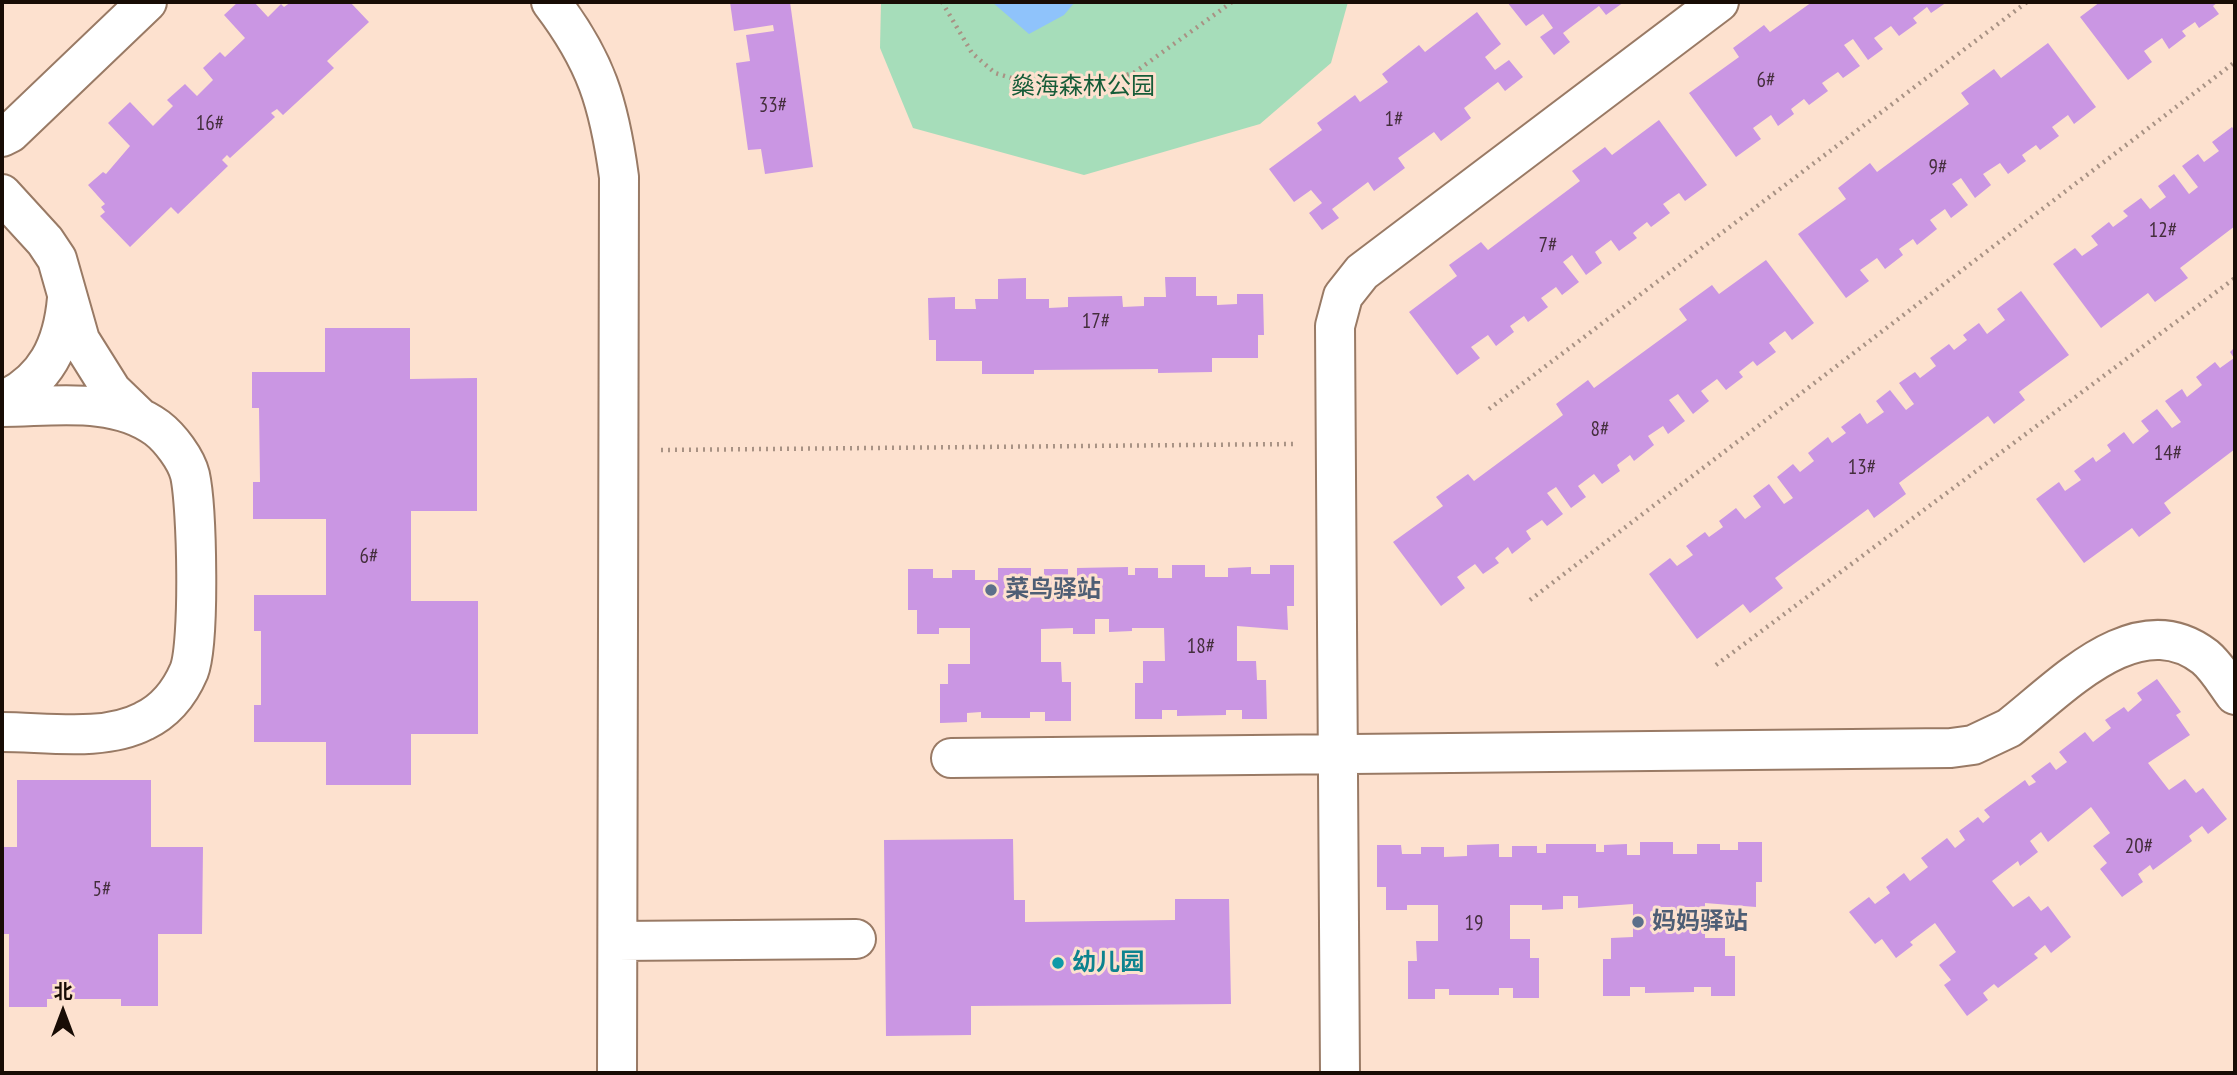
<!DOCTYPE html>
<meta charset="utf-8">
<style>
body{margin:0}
#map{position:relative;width:2237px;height:1075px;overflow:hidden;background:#fde1cf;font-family:"PT Sans Narrow","Noto Sans SC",sans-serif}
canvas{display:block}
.frame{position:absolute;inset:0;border:4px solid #180c05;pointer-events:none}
.north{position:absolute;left:28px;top:977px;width:70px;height:70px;-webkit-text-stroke:5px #fde1cf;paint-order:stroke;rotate:0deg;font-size:19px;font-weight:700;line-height:28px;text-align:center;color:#180c05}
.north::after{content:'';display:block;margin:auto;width:24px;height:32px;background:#180c05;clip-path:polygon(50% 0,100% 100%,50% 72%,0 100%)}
</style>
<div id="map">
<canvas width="2237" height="1075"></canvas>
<div class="frame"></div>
<div class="north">北</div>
</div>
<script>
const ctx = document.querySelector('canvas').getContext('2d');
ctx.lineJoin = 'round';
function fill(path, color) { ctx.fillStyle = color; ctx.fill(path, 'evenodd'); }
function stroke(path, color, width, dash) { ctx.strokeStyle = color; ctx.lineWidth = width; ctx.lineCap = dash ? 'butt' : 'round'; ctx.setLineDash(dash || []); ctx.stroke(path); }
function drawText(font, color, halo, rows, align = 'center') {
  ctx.font = font + ' "PT Sans Narrow","Noto Sans SC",sans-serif'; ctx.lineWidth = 6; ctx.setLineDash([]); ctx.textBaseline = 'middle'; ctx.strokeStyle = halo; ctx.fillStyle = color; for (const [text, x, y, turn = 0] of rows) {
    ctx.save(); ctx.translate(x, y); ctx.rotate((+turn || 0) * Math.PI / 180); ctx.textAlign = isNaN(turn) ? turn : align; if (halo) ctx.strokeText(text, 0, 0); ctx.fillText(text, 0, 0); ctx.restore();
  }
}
const green = new Path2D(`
 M881,2H1348L1331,63L1260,124L1084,175L913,128L880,48Z`);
const water = new Path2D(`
 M992,2H1075L1064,15L1029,34Z`);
const building = new Path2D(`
 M238,2H254L268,17L281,4L284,7L291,2H350L369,22L327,61L334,68L283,115L277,109L271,113L275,117L230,158L227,155L222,160L228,166L178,214L171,207L130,247L100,216L105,212L101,207L105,204L88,185L103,172L106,174L130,146L108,123L130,102L153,126L173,106L167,100L185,84L197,96L213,80L203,68L220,52L225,57L245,38L224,15Z
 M730,2H790L813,167L765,174L761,149L748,150L736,63L750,61L746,35L774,31L773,25L734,31Z
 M1507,2H1624L1606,15L1599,6L1563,33L1570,42L1554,55L1540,37L1553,28L1543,14L1526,26Z
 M1812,2H1947L1931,13L1927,7L1913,18L1917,23L1899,36L1891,26L1874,38L1883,49L1868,60L1853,39L1844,45L1860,66L1843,78L1838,72L1822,83L1828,91L1809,105L1804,99L1791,109L1794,114L1778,126L1771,115L1753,128L1761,139L1736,157L1689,93L1739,57L1733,48L1764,25L1770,32Z
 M2100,2H2218L2213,6L2219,14L2199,28L2195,22L2182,31L2186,36L2169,49L2162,38L2144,51L2152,62L2128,80L2080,17Z
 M1477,12L1501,44L1485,57L1495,70L1509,60L1523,77L1505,91L1498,82L1464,108L1471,118L1441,141L1434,132L1398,158L1405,168L1374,191L1368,182L1332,209L1339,218L1322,230L1309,213L1322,203L1311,190L1294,202L1269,169L1322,130L1317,123L1355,95L1360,102L1388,82L1382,74L1419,45L1425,52Z
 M2048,43L2096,107L2074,124L2068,115L2052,127L2059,136L2040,150L2036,145L2022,155L2026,161L2008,174L2000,163L1983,174L1991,185L1975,198L1961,178L1952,184L1968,205L1951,218L1945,209L1930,220L1937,229L1917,245L1913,239L1899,249L1903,255L1885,269L1877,258L1860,270L1869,281L1846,298L1798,234L1846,199L1838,188L1870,163L1877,172L1969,104L1961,93L1994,69L2001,78Z
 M1659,120L1707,185L1685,201L1679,193L1663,204L1670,213L1651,227L1647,222L1633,233L1637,238L1619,251L1611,240L1595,252L1602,263L1586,275L1572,255L1563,262L1579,282L1562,295L1556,287L1541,298L1548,307L1528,322L1524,316L1510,326L1514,332L1496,346L1488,335L1471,347L1480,358L1457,375L1409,312L1457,276L1449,265L1481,242L1488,250L1580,181L1572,171L1605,147L1612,155Z
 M2232,127L2235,131V226L2180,268L2188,278L2155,302L2148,293L2101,328L2053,264L2075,248L2082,256L2098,245L2091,236L2109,222L2113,227L2128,216L2123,211L2141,198L2150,209L2166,197L2158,186L2174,174L2189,194L2198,187L2182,166L2198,154L2204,162L2219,151L2212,142Z
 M1766,260L1814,323L1792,340L1785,331L1769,343L1776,352L1757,366L1753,361L1739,372L1743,377L1726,390L1717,379L1701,391L1709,401L1693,414L1678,394L1669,400L1685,421L1668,434L1663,426L1648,436L1654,445L1634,461L1630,455L1617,465L1620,471L1602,484L1594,474L1578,486L1586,497L1571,508L1556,487L1547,493L1563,514L1547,526L1542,520L1526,531L1531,539L1512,554L1508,547L1495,558L1499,563L1483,574L1475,564L1457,577L1465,588L1441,606L1393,542L1443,506L1436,497L1468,474L1474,481L1563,415L1556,404L1588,380L1594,388L1687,320L1679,309L1712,285L1719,294Z
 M1165,277H1196V296H1217V305L1237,304V294H1263L1264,335H1258V358H1212V372L1158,373V369L1034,370V374H982V361H936V340H929L928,298L955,297V309H976L975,299H998V279L1026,278V299H1049V308L1068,307V297L1122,296L1123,307L1144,306V297H1166Z
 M2021,291L2069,355L2019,392L2025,400L1994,424L1988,416L1899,483L1906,494L1874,518L1868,509L1775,578L1783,588L1750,613L1743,604L1697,639L1649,574L1670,558L1677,566L1693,555L1686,546L1705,532L1709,537L1723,527L1719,521L1736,508L1745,519L1761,507L1753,496L1769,484L1784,504L1793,498L1777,477L1793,464L1800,472L1814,461L1808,453L1828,437L1832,443L1846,433L1841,427L1860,413L1867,424L1884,412L1876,401L1890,390L1906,410L1914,404L1899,383L1915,372L1920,378L1936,366L1930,358L1949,344L1954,350L1967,340L1963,335L1979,323L1987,334L2005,320L1997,309Z
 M325,328H410V379L477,378V511H411V601H478V734H411V785H326V742H254V705H261V631H254V595H326V519H253V482H260L259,408H252V372H325Z
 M2235,347V449L2164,503L2171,513L2139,537L2132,528L2084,563L2036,499L2059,482L2065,491L2081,480L2074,471L2093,457L2096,462L2111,451L2107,445L2124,432L2133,444L2149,431L2141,421L2157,409L2172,428L2181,422L2165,401L2182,389L2187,397L2202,385L2196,377L2215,362L2220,368L2234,358L2230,352Z
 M1172,565H1205V577H1228V568L1251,567V574H1270V565H1294V606H1287L1288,630L1237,626V661H1256L1257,680H1266L1267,719H1242V710H1226V715L1177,716V710H1162V719H1135V683H1143V661H1165L1164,628H1132V631L1109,632V619H1095V634H1073V628L1041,629V662H1061L1062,682H1071V721H1045V712H1030V718H981V712L967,713V722L940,723V684H948V664H970V628H939V634H917V610H908V569H933V578H952V570H975V580H998V568H1031V580H1044V569H1068V577H1077V568L1128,567V575H1135V568H1158V578H1172Z
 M2157,679L2181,712L2176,715L2190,735L2148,763L2169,790L2185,779L2196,793L2203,788L2227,819L2208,834L2202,826L2189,836L2192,841L2153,870L2150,865L2138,874L2143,882L2122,897L2100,869L2107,863L2093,846L2110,833L2091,807L2048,842L2041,832L2030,841L2038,852L2020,866L2018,861L1992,881L2013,907L2029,896L2041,911L2048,906L2071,937L2051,953L2045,945L2034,954L2038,958L1998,988L1994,984L1983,993L1988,1000L1967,1016L1944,985L1951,980L1939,965L1956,952L1935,923L1910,942L1913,945L1896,958L1882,939L1875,944L1849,912L1869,897L1875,904L1890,893L1886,887L1904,873L1910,881L1928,867L1921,858L1947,838L1955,848L1965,840L1959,831L1978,817L1983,823L1990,817L1984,810L2025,780L2029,786L2036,782L2031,776L2050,762L2056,770L2067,762L2059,752L2085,732L2093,742L2111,728L2105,720L2124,707L2128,712L2142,700L2137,693Z
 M17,780H151V847H203L202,934H158V1006H121V999H47V1007H9V934H2V847H17Z
 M1013,839L1014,900H1025V922L1175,920V899H1229L1231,1004L971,1006V1035L886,1036L884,840Z
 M1640,842H1673V854H1697V844H1720V850H1738V842H1762V882H1756V907L1705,903V938H1725V956H1735V996H1711V987H1694V992L1645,993V987H1630V996H1603V959H1611V938L1633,937V904L1578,908V896H1563V909L1542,910V905H1510V939H1530V958H1539V998H1513V988H1499V995H1449V989H1435V999H1408V961H1417L1416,941H1438V905H1407V910H1386V887H1377V845H1401L1402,854H1421V847H1444V857L1467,856V845L1499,844V857H1512V846H1537V853H1546V844H1596V852H1604V845L1627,844V855H1640Z`);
const path = new Path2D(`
 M942,2L972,53L995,73L1021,81L1107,82L1135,72L1232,2
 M1489,409L2027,2
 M661,450L1293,444
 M1530,600L2235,62
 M1716,665L2235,278`);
const minor = new Path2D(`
 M551,2C596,61 609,103 619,177L617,1073
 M2,137L10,133L147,2
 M2,194L45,241L57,259L80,340L112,391L139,417
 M2,401C46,381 63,345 67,298
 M2,407C52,407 114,396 157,428C170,438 186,459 190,475C197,507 200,643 189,671C180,692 165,711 144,721C104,742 46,732 2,732
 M951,758L1951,748L1973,745L2009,728C2061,688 2136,604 2205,657C2217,667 2226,683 2235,695
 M618,941L856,939
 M1340,1073L1335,326L1343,296L1362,272L1719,2`);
const markers = [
 [991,590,7,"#5c6f8a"],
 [1638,922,7,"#5c6f8a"],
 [1058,963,7,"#0f9aa8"]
];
const numberNames = [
 ["6#",1766,81],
 ["33#",773,106],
 ["1#",1394,120],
 ["16#",210,124],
 ["9#",1938,168],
 ["12#",2163,231],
 ["7#",1548,246],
 ["17#",1096,322],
 ["8#",1600,430],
 ["14#",2168,454],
 ["13#",1862,468],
 ["6#",369,557],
 ["18#",1201,647],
 ["20#",2139,847],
 ["5#",102,890],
 ["19",1474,924]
];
const parkNames = [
 ["燊海森林公园",1083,87]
];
const serviceNames = [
 ["菜鸟驿站",1005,590],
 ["妈妈驿站",1652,922]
];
const cultureNames = [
 ["幼儿园",1072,963]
];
fill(green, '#a6ddba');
fill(water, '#8fc3fb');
fill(building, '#ca96e3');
stroke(minor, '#997a65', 42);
stroke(path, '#a89284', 4.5, [2, 5]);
stroke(minor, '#fff', 38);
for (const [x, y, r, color] of markers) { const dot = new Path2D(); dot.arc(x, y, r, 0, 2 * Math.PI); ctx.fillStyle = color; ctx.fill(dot); stroke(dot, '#fde1cf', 2.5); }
drawText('21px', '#442e3c', null, numberNames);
drawText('24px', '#165c38', '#fde1cf', parkNames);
drawText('bold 24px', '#4e5e75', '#fde1cf', serviceNames, 'left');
drawText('bold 24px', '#0d838f', '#fde1cf', cultureNames, 'left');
</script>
